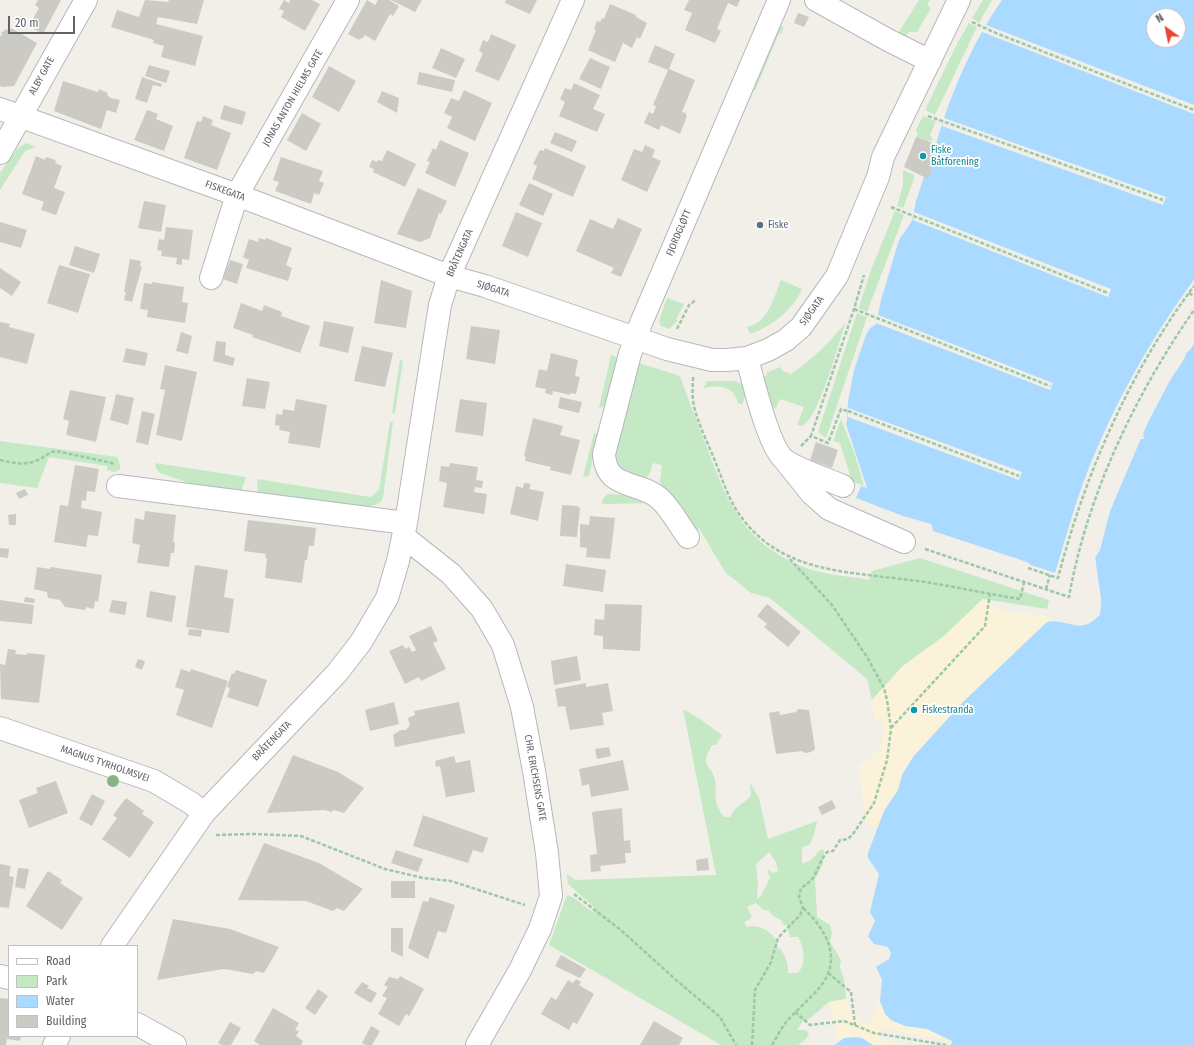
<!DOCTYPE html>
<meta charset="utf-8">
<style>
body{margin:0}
#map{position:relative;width:1194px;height:1045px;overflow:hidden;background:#f1efe8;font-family:"Fira Sans Condensed",sans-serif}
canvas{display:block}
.legend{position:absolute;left:8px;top:945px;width:130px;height:92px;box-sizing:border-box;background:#fff;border:1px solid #bfc1c3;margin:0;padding:5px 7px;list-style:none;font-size:12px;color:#5f6368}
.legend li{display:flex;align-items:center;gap:8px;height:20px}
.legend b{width:20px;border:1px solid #bfc1c3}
.north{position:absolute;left:1146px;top:8px;width:40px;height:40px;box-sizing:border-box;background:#fff;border:1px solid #bfc1c3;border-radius:50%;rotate:327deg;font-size:11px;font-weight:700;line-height:16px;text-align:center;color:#5f6368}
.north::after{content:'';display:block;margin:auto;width:14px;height:18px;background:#ea4335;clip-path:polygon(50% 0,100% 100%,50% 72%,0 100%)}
.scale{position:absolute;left:8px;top:16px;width:67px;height:18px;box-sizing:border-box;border:2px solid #5f6368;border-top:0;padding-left:5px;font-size:12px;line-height:14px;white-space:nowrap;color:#5f6368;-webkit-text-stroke:3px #fff;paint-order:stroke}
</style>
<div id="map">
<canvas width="1194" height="1045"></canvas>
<ul class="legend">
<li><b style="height:5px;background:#fff"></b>Road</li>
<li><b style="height:11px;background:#c5e8c5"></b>Park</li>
<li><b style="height:11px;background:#aadaff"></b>Water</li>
<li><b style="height:11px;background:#cccac5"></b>Building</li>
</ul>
<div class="north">N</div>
<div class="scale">20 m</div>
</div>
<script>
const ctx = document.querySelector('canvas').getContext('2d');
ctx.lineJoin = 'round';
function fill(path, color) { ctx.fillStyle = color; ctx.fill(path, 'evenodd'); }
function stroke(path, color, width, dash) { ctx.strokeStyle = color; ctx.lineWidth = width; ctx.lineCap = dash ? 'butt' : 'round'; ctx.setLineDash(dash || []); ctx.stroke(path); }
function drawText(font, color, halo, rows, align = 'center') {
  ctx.font = font + ' "Fira Sans Condensed",sans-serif'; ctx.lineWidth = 3.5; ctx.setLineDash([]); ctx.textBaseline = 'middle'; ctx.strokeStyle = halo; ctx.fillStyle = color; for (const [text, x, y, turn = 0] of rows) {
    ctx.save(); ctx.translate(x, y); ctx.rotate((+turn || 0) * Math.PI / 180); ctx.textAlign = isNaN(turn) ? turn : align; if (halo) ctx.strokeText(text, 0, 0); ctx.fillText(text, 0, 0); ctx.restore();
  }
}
const green = new Path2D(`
 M919,0H930L927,5L931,8L917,32H909L904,39L897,35Z
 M983,0H992L979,23L972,18Z
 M969,23L977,27L935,115L925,110L957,44Z
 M779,26L784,27L781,34L779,33L755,91L750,88Z
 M923,116L936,121L930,135L933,140L925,141L916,137L918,134L916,130Z
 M26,143L36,147L25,151L0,190V173L17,149Z
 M903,170L914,175V179L903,208L897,206L903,185Z
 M895,211L904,215L867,312L859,308V307L871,270Z
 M781,280L802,289C793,310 771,327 750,334L747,327C768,323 774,297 781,280Z
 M667,298L684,304L676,320H678L669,329L661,326L659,321Z
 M857,313L867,317L826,438L818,432Z
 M846,322C839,341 819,419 802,426L797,425L804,407L780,399L776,408L772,407L763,378L767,375L766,373L780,367L783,371L791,374C813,359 829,343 846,322Z
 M611,355L616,357L618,360L605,406L599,408Z
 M400,360L403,361L395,413H392Z
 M639,363L680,376C688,399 697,422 706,445C728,504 743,543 806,568C825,575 848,576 869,580L872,571L920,558L1049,600L1047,609L983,599L944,636L903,666L872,700L867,679L770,598L751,593L725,572L699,528L694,531L664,489L660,482L662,465L653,463L649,475L643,480L630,475L613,463Z
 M707,381H737V383H741L746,394L742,405L738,403C734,386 718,383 703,389Z
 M841,419L854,452L864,486L852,481L840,443L833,441Z
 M390,422H393L383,498C379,506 371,506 363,507L258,494L257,479L370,497L379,490Z
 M594,433L598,434L589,476L583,477Z
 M0,441L117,457L120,465V470L114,472L107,470V466L49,457L37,488L0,483Z
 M155,463L246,477L241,491L195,485L160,473L156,468Z
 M607,494L627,495L652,503L602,504L603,499Z
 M683,709L700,719L722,735L716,745H712C710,750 706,755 706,760C706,766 711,769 713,774C720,789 709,798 724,817H730C736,804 745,804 751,795L750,783L759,798L768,839L817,821L814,835L810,844L802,848V864L811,860L820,850H824L823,864L815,879L817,917L830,925L832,933L830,942L841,960L840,967L844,979L846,999L829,1002L808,1020L803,1021L797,1030H806L809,1034L805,1040L798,1045H721L549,945L567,895C578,898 584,908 594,912L595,908L568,884L567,874L575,880L716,875ZM769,852L776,862L778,871L773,873L767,869L770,878L761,896L757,899L758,883L756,864C760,859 765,857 769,852ZM756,903L765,911L768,910L773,916L781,920L783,924L787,926L790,937H798C804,947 807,963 798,973H788C788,963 786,957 780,948L777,949L778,942C770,931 760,924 747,927L744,923L752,917L747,907Z`);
const sand = new Path2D(`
 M983,599C993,606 1003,611 1015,613C1026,615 1047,613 1055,621L1047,622L1028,639L963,702L913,757L902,775L898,790L884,811L879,825L871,826L866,822L859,766C863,760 869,759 874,755C882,749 884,734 883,725L874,718L872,700L903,666L944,636Z
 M846,999L849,1007L863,1024L871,1022L876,1010L877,1003L880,1001L885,1014L891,1020L927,1029L953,1041L951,1045L949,1044L950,1041L885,1029L882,1031L878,1039L907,1045H873C866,1039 847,1036 839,1041L835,1036V1025L829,1002Z`);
const water = new Path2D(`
 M1002,0H1194V280C1148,342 1109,413 1082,486C1072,514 1064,544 1055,573L1031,565L1027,562L933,531L931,524L903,516L856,498L861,486L867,488L846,424L847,421L848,401L854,370L866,335L870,328L876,324L881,300L899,240L912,221L916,201L924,177L928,178L941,146L936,144C951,93 972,43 1002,0ZM1154,16H1178V40H1154Z
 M1194,344V1045H951L952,1041L927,1029L905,1026L891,1020L885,1014L880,1001L882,980L876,967L889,959L891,953L888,947L874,944L868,936L875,921L870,912L879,874L868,858V853L884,811L898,790L902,775L913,757L963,702L1047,622C1067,618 1084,635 1100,614L1101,600L1095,558L1110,511L1148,422L1170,380L1184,359L1186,353Z
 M854,1037L862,1038L873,1045H835L844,1038Z`);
const pier = new Path2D(`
 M986,25L1194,105V114L982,32Z
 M944,118L1166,197L1163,205L942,126Z
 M914,212L1111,289L1108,297L913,220Z
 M1194,280V283L1149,352L1114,418L1084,486L1057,574L1055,575L1083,485L1112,418L1147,351L1173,310Z
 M878,315L1053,383L1050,390L876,323Z
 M1194,342L1191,349L1186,353L1184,359L1170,380L1148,422L1143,433L1144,439H1140L1110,511L1100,550L1095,558L1101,600L1100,614L1088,624L1079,626L1055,621L1053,619L1075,624L1085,623L1099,613V601L1093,558L1098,549L1108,511L1138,438L1141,436V433L1146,421L1184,352Z
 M848,408L1022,472L1019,480L848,417Z`);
const building = new Path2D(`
 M38,0H61L43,34L29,26L39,8L35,5Z
 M145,0L168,2L169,0H204L197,24L158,17L156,24L203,36L195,66L161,57L164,46L153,43L154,40L111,27L117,10L139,17Z
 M284,0L289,3L290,0H312L320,4L305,31L281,17L284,11L279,9Z
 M367,0L375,5L378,0H389L399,6L393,16L390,14L375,41L365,35L362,39L360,38L359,40L348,34Z
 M391,0H422L415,12Z
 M506,0H537L530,14L505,3Z
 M689,0H740L737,7L728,3L717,29L721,31L715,43L685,30L692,13L684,10Z
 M610,4L636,15V17L647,23L640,39L637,37L632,48L623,43L615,62L588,50L596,30L594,29L597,21L600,22L602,18L604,19Z
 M798,13L809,17L804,27L794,23Z
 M11,28L37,43L14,86L2,87L0,86V36H2L1,33L7,29L9,33Z
 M491,34L516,45L499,81L475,71L483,53L479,51L483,40L488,42Z
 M655,45L675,54L669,69L695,80L682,112L686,113V115L687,116L680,134L661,125L659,130L644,123L649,112L653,114L656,106L653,105L668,70L648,62Z
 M441,48L465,59L456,78L432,68Z
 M590,58L610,67L601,89L579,79Z
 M149,65L170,71L166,83L145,76Z
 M329,66L356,81L339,112L312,97Z
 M419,72L455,80L452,92L417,84Z
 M142,77L162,84L161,87L153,85L147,103L135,99Z
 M63,81L98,92L99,89L108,93L107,95L111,98L120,100L116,113L107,110L101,129L54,111Z
 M574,83L600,95L593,109L605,114L597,132L559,116L565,102L560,99L565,88L571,90Z
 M464,90L492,103L475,141L447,128L452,117L444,113L451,98L459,101Z
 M382,91L399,98L397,113L377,102Z
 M224,105L246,112L242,125L220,119Z
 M147,110L158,114L156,119L173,126L164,151L134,140Z
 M302,113L321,124L306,151L287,140Z
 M203,116L213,120L211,125L231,133L217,170L184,158L197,121L201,122Z
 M555,132L577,141L572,152L550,143Z
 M916,137L941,146L928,179L904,167Z
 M440,140L469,153L455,187L425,173L430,162L427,161L433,148L436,150Z
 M645,145L655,150L652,157L661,161L647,192L621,180L634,149L642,152Z
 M545,148L586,166L573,197L532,179L537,166L533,164L540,150L544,151Z
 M387,150L416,164L405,187L373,172L374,169L369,167L372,160L377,162L378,160L382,161Z
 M36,156L45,160L46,157L56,160L55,163L62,166L54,188L65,192L56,215L41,210L44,202L22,194Z
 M281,157L323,171L319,181L324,183L319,195L314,193L311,204L275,191L279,182L273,180Z
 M529,183L553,194L543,216L519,205Z
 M418,188L447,201L441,214L439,213L430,238L420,242L397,234Z
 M144,201L166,205L161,232L138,228Z
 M516,212L542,223L528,257L502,246Z
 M618,218L642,229L621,277L611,273L614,268L576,251L590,219L613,229Z
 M0,222L27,230L21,248L0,242Z
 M166,227L193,230L189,260L182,259V265L176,264L177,258L161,256L162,251L157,250L159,239L164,240Z
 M259,238L265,240L266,238L292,248L286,265L292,268L288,281L246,268L249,260L243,257L249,239L258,242Z
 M75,246L100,254L94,273L69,265Z
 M130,259L141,261L140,266L142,267L132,302L124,300L126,292H124Z
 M230,260L243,264L237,284L223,279Z
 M59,265L90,274L78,313L47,303Z
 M0,268L21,282L12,296L0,288Z
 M381,280L412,291L406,328L374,323Z
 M152,282L184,287L182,302L188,303L185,323L147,317L148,310L140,309L144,283L152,284Z
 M241,303L262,311L264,305L282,312L281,316L310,326L300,353L252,337L253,335L233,328Z
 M324,321L354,327L348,353L319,346Z
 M0,322L10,324L9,327L35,334L27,364L0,357Z
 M471,326L500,330L495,364L466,359Z
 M181,332L192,336L188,354L176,351Z
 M216,341L226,342L225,355L235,358L233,366L213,361Z
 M362,346L393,353L385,387L354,381Z
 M126,348L148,353L145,366L123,362Z
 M551,353L578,360L575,376L580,377L576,394L570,393V395L553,391L552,395L545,393L546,389L535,387L539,369L547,371Z
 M165,365L197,372L182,441L156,435L165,390L160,389Z
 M247,378L270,382L265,409L242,406Z
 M70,390L106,397L96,442L66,435L69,421L63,419Z
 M116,394L134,398L128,425L110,420Z
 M560,397L582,402L579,413L558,408Z
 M296,399L327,405L320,448L288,443L290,432L279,430L280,426L275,425L276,414L282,415L283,409L294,411Z
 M460,399L487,403L483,436L455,432Z
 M142,411L155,414L148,445L136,442Z
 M533,418L563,426L560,435L580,440L571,475L550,470L551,467L525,461L526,457L524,456Z
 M816,442L838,450L832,468L810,460Z
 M450,463L478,467L476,480L483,481L482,488L475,487L474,492L487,494L484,514L443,507L447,483L439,481L441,466L449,467Z
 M75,465L99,469L95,492L87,491L86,501L82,500L81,508L102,512L98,536L88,535L86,547L54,542L60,505L68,506Z
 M524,483L531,484L529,489L544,492L538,521L510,514L516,486L523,488Z
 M25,489L28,495L19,499L16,493Z
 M562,505L577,506L580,508L577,537L560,536Z
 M145,511L176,515L173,542H175L174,553H171L169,567L137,563L140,545L132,543L135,518L144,520Z
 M16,514V525H9L8,515Z
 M590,516L615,518L610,559L586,557L587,548L580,547V524L589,525Z
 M248,520L316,528L314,546H309L307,560H305L302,583L265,578L267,558H265L266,554L244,551Z
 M0,548L9,549L8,558L0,557Z
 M566,564L606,570L603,592L563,586Z
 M195,565L228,570L224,597L234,599L229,633L186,627Z
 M37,567L50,569L51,567L102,575L98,602L95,601L94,609L86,607L85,610L65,607L60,600L48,598L47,592L34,589Z
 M150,591L176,596L172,622L146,617Z
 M25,597L35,599L34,603L24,602Z
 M0,600L34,605L32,624L0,621Z
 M112,600L127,602L125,615L109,612Z
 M605,604L642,605L640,651L603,649V636L594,635L595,619L604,620Z
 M767,604L801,632L788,647L764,627L767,624L757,616Z
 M431,626L438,641L433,643L446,669L421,681L419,677L405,684L389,651L403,645L405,649L409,647L412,652L416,650L409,636Z
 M189,629L202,630L201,637L188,635Z
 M8,649L16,650L15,654L27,655V653L45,655L39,703L1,699L0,664L5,665Z
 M577,656L581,680L554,685L551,661Z
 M138,659L145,661L142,670L135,667Z
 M181,669L190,672L191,669L228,681L212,728L176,715L184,690L175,687Z
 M236,670L267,680L258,707L227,697L230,688L227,687L232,673L234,674Z
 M586,683V687L608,683L613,711L602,713L604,725L570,730L565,706L558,707L555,689Z
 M394,702L399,724L370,731L365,710Z
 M459,702L465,733L395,747L393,735L401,730H406L410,725L408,718L415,715L414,711Z
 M798,709L809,710L815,749L811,752L805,753L802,751L776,754L769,713L779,711L780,715L796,712Z
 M609,747L611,756L597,759L595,749Z
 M293,755L338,772L364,788L344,813L334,810L331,812L325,810L267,813Z
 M454,756L456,763L470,760L475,792L446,797L440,766L436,767L435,761Z
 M623,760L629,790L591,797L589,784L582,786L579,769Z
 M56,781L68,813L29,828L19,800L38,793L36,788Z
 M92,794L105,801L92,826L79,819Z
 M126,798L144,811L142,814L154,822L130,858L102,839L117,818L113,815Z
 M832,800L836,808L822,815L818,807Z
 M622,808L624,841L630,840L631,853H625L626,863L600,866L601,871L591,872L590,855L597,854L592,812Z
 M423,815L488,838L483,853L473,850L468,863L413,846Z
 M264,843L319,863L363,889L344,911L337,908L333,911L306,901L238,900Z
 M396,850L423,859L418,872L391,863Z
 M708,858L709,870L697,871L696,860Z
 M0,864L11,866L9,876L14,877L9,908L0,907Z
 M18,868L29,869L25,889L15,887Z
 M48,871L62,880L60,883L83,898L62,930L26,906Z
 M391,881H415V898H391Z
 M430,897L455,905L446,933L438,931L428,959L408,948L423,901L428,902Z
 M173,919L230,929L279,947L264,973L256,971L253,974L224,969L157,980Z
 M391,928H403V957L391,951Z
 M561,955L586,969L580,978L555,966Z
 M400,976L424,989L409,1016L406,1014L399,1026L378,1014L387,998L382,996L388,987L384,985L389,977L398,979Z
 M576,979L581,982L579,985L594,994L577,1024L573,1022L569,1030L541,1014L551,997L556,1000L568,980L573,983Z
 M362,982L369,986L367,988L377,993L371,1003L354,993Z
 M318,989L328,996L315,1015L305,1008Z
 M0,998L9,999V1036H21L20,1041L7,1039L6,1045H0Z
 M273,1008L299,1023L295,1030L299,1031L296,1036L303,1041L301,1045H260L254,1041Z
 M654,1021L683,1038L679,1045H640Z
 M230,1022L241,1028L231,1045H222L218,1043Z
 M371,1026L380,1031L372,1045H366L362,1043Z`);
const path = new Path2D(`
 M972,22L998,34L1194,110
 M928,116L1163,200
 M891,207L1108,293
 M1189,293L1194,296
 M854,309L1050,386
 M677,329L689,305L696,300
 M693,377C693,385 692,393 693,401C696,420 708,443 715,461C722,478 727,495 737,511C776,570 837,571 901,579C941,583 980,593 1020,599L1024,583
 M847,411L841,409L828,443L811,436L854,309L864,275
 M848,411L1019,476
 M801,446L811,436
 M0,460C14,463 25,466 38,460C45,457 49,452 56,451L112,463L113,466
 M925,549L1069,597C1087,495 1135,395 1194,310
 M1028,568L1058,578C1085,474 1129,373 1194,286
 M1046,589L1050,575
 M891,728L985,626L990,594
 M216,835L254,834L301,836L385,869L423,878L451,881L525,905
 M574,894L622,931L676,980L720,1017L736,1045
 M828,973L851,992L855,1025
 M795,1012L810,1025L844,1021L874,1033L946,1045
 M752,1045L755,990L771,962L778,938L800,915L803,908L799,897L801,888C820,877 815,867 827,852L833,851L840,840L848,839L853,834L874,803L887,760L891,729L887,700L884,688L867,657L832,605L788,557
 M772,1045C777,1037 781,1028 787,1021C798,1008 813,997 823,983C842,956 824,927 803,908`);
const minor = new Path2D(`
 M816,0L888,40L930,61
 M0,109L237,195L449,276L485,286L667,349L712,360H727L747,358L768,350L786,340L801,327L837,276L878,177L883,157L959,0
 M0,153L86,0
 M211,278L237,195L348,0
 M747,358C753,380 769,450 786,461C801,471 827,479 843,486
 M787,463L812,494L829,509L904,542
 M118,486L406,523
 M403,536L451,574L482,609L503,645L522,707L534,771L547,853L551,896L540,929L520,970L477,1045
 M688,537C679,525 671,509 660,499C640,480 606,491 604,454L630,354L641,323L779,0
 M0,728L154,781L191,803L204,813
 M112,946L204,813L337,673L361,642L387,598L398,561L406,523L440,305L449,276L573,0
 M0,976L9,978
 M137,1024L175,1045
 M54,1045L59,1036`);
const trees = [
 [113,781]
];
const markers = [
 [923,156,4,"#0f9aa8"],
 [760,225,4,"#5c6f8a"],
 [914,710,4,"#0f9aa8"]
];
const streetNames = [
 ["ALBY GATE",42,76,-61],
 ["JONAS ANTON HIELMS GATE",293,98,-60],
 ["FISKEGATA",225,191,20],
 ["FJORDGLØTT",679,233,-67],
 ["BRÅTENGATA",460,253,-66],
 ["SJØGATA",493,289,18],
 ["SJØGATA",812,311,-54],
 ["BRÅTENGATA",272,741,-46],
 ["MAGNUS TYRHOLMSVEI",105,764,19],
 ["CHR. ERICHSENS GATE",535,778,80]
];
const cultureNames = [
 ["Fiske",931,150],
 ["Båtforening",931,162],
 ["Fiskestranda",922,710]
];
const serviceNames = [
 ["Fiske",768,225]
];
fill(green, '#c5e8c5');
fill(sand, '#fbf3d9');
fill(water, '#aadaff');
fill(pier, '#f1efe8');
fill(building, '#cccac5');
stroke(minor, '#b5b8bc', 24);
stroke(path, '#9cc7a9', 2.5, [4, 2]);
stroke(minor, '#fff', 22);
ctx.fillStyle = '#89b387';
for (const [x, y] of trees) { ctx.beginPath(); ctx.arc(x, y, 6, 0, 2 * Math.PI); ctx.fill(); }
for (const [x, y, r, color] of markers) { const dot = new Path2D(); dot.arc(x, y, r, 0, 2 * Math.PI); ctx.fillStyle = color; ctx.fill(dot); stroke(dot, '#fff', 1.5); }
drawText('10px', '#5f6368', '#fff', streetNames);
drawText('10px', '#0d838f', '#fff', cultureNames, 'left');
drawText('10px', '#4e5e75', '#fff', serviceNames, 'left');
</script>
